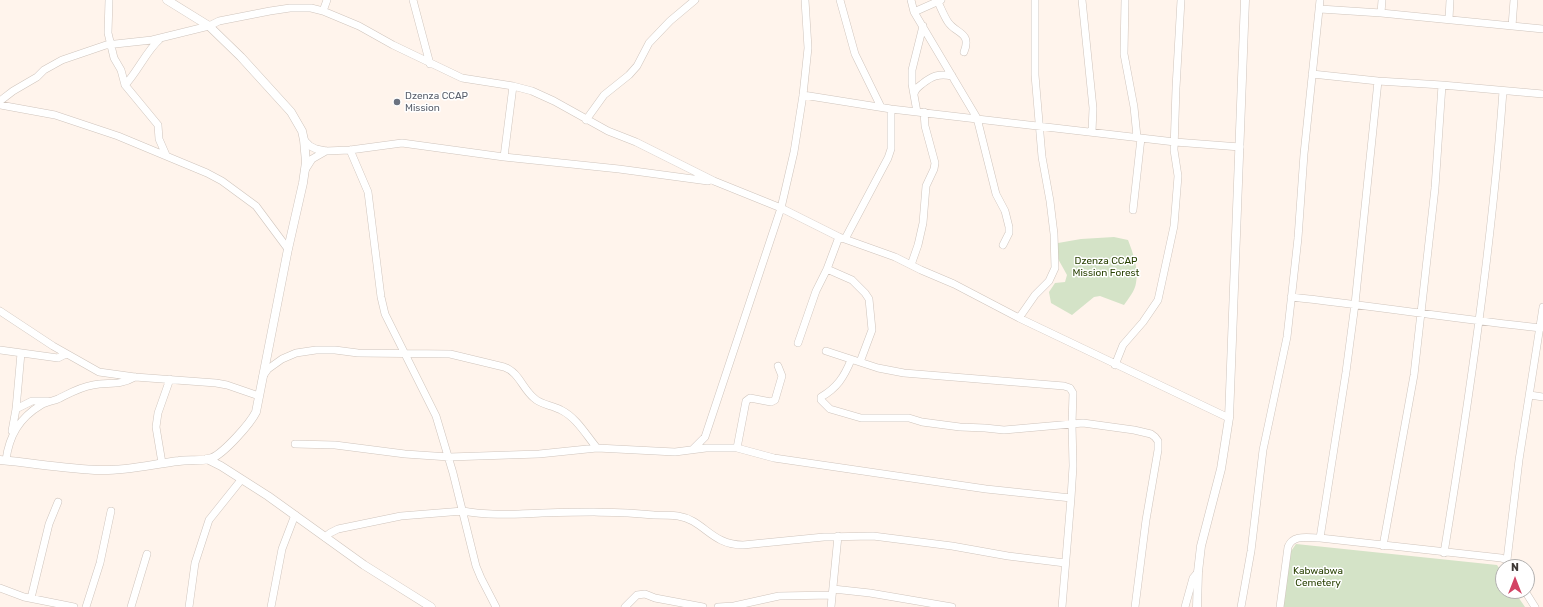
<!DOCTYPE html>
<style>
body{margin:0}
#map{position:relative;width:1543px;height:607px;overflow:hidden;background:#fff4ec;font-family:Rubik,sans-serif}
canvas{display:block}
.north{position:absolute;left:1495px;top:559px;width:40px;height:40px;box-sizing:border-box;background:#fff;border:1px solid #b2b0af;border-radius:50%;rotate:0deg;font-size:11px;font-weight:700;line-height:16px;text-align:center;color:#3e3936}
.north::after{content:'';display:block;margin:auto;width:14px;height:18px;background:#d34364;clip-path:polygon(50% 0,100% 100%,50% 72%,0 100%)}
</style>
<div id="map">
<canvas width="1543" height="607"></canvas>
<div class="north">N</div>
</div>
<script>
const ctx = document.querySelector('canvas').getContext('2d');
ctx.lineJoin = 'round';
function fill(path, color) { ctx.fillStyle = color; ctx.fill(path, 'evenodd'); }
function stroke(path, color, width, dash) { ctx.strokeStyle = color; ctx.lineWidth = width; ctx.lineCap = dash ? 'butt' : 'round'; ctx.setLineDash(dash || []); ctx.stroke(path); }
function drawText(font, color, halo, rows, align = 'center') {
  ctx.font = font + ' Rubik,sans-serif'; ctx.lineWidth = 3; ctx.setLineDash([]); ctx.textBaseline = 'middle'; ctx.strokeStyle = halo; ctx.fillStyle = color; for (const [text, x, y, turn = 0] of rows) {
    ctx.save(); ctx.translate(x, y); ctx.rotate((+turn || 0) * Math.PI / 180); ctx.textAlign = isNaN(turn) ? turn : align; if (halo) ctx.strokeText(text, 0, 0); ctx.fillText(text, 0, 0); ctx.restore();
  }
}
const green = new Path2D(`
 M1114,237L1128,240C1133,253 1139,269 1136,283C1135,291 1128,299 1124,305L1100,296L1094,297L1072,315L1051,303L1049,292L1055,283L1065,282L1067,275L1057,257L1058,243L1081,239Z
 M1296,544L1497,565L1503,574V591H1514L1525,607H1283L1285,597L1287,557Z`);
const minor = new Path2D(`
 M109,0L108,33L114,58L121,70L125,85L158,125L159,139L166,155
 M413,0L430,64
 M840,0L855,54L881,107
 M911,0L914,12L977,118L996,194L1005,211L1009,227V233L1003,245
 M1082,0L1093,108L1092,132
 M1125,0L1124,54L1134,107L1137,137
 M938,2C941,8 944,16 948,22C956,34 972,32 964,52
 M1320,9L1381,13L1543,29
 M323,11L327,0
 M914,12L941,0
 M1381,13L1382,0
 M1449,19L1450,0
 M1512,26L1514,0
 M1312,74L1378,81L1442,85L1543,94
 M125,85C138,71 147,50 160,39
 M914,94C915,89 918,87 922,84C932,76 939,73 952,76
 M803,95L891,109L1175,142L1240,147
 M0,101L13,91L37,77L44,70L62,60L106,45L152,40L209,26L219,21L270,11L290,8H311L323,11L359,26L393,45L462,78L513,86L532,91L554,101L608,131L636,142L714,181L781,208L839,237L895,257L921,270L954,284L1019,318L1229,418
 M0,105L55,115L118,136L207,173L222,181L256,206L288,249
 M917,112L912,84V70L923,26
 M586,120L604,95L629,75L637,66L649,43L670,21L695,0
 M304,140L310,146L316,149L326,151L350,150L402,143L504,157L619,169L708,181
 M350,150L368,192L381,297L385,314L436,416L453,473L476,566L481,578L496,607
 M504,157L513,86
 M305,170L312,159L326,151
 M1133,210L1141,138
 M845,239L888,158L891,149V109
 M911,265L918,245L923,223L926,186L934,169L935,163L925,126L924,112
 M827,269L852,280L865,293L869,299L872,330L860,362
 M1291,297C1374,306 1457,319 1541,328
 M0,311L53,346L99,372L135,377L216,383L227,385L259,396
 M1019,318L1035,295L1049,281L1055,268L1054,234L1050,201L1042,157L1035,75V0
 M798,343L816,291L827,269L839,237
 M0,350L58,358L66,354
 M826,351L878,368L904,373L1064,386L1070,388L1073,393L1072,424L1073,466L1071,498L1062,607
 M851,360C844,377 837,388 821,397V400L830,409L861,418H909L922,422L960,427L985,428L1004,430L1083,423L1134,430L1151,434L1155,437L1158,441V450L1146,520L1135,607
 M1115,365L1123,345L1143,322L1158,300L1174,226L1178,176L1174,150L1176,88L1181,0
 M263,376L268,369L282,359L296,353L316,350H335L358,353L450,354L504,367C519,372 522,388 534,398C541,405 552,405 561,410C577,418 586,435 597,448
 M1530,395L1543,397
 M16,409L32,401H48
 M12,431L16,409L21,353
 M295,444L335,445L405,454L449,457L539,454L597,448L675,452L706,448H737L774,458L986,489L1071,498
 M737,448L746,401L750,398L771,402L775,400L782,376L778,366
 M693,449L705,437L781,208L794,152L803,95L808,48L805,0
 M6,460C9,436 19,418 41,405C46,402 53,401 58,399C70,393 80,387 93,385C109,382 119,386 135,377
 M162,463L156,427L158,413L170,379
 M325,537L330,533L338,529L401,516L463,511C488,516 516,514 542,513C580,512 617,511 654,515C662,515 670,515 678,516C704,520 711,545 743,545L824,537L873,536L952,546L1008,556L1065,563
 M1320,538L1346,372L1355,304L1378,81
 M1383,546L1414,375L1435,188L1442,85
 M1444,553C1469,400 1492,245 1503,91
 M1507,560L1519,460L1543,307
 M0,588L24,597L74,607
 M833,589L870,593L952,607
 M1525,591L1535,607
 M31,598L49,524L58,502
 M86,607L100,563L111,511
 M131,607L147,554
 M189,607L195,563L209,520L241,480
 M271,607L282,549L295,515
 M625,607L637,595L645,594L655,598L703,607
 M718,607L734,606L779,596L832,595
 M831,607L838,536
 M1185,607L1193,578L1198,572
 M1241,607L1251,551L1263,450L1287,337L1298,238L1304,154L1320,0
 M1280,607L1288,547C1293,534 1308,538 1320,538L1501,558L1507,560L1512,567`);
const tertiary = new Path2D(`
 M207,459L221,466L268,496L364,565L431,607
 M0,460C33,463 67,469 100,470C126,471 153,464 179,461C189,459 203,462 212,458C224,453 250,424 256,412L288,249L303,183L306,162L304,140L302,131L291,112L241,57L209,26L167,0
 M1197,607L1198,572L1201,546L1221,469L1229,418L1245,0`);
const markers = [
 [397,102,4,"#6b7280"]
];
const worshipNames = [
 ["Dzenza CCAP",405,96],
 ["Mission",405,108]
];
const parkNames = [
 ["Dzenza CCAP",1106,261],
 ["Mission Forest",1106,273],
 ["Kabwabwa",1318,571],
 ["Cemetery",1318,583]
];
fill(green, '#d4e3c7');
stroke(minor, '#cfc4bc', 8);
stroke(tertiary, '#cfc4bc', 9);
stroke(minor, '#fff', 7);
stroke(tertiary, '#fff', 8);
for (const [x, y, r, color] of markers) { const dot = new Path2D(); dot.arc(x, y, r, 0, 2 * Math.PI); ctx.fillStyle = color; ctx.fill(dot); stroke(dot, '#fff', 1.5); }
drawText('10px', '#5b616d', '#fff', worshipNames, 'left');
drawText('10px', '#2a4204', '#fff', parkNames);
</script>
